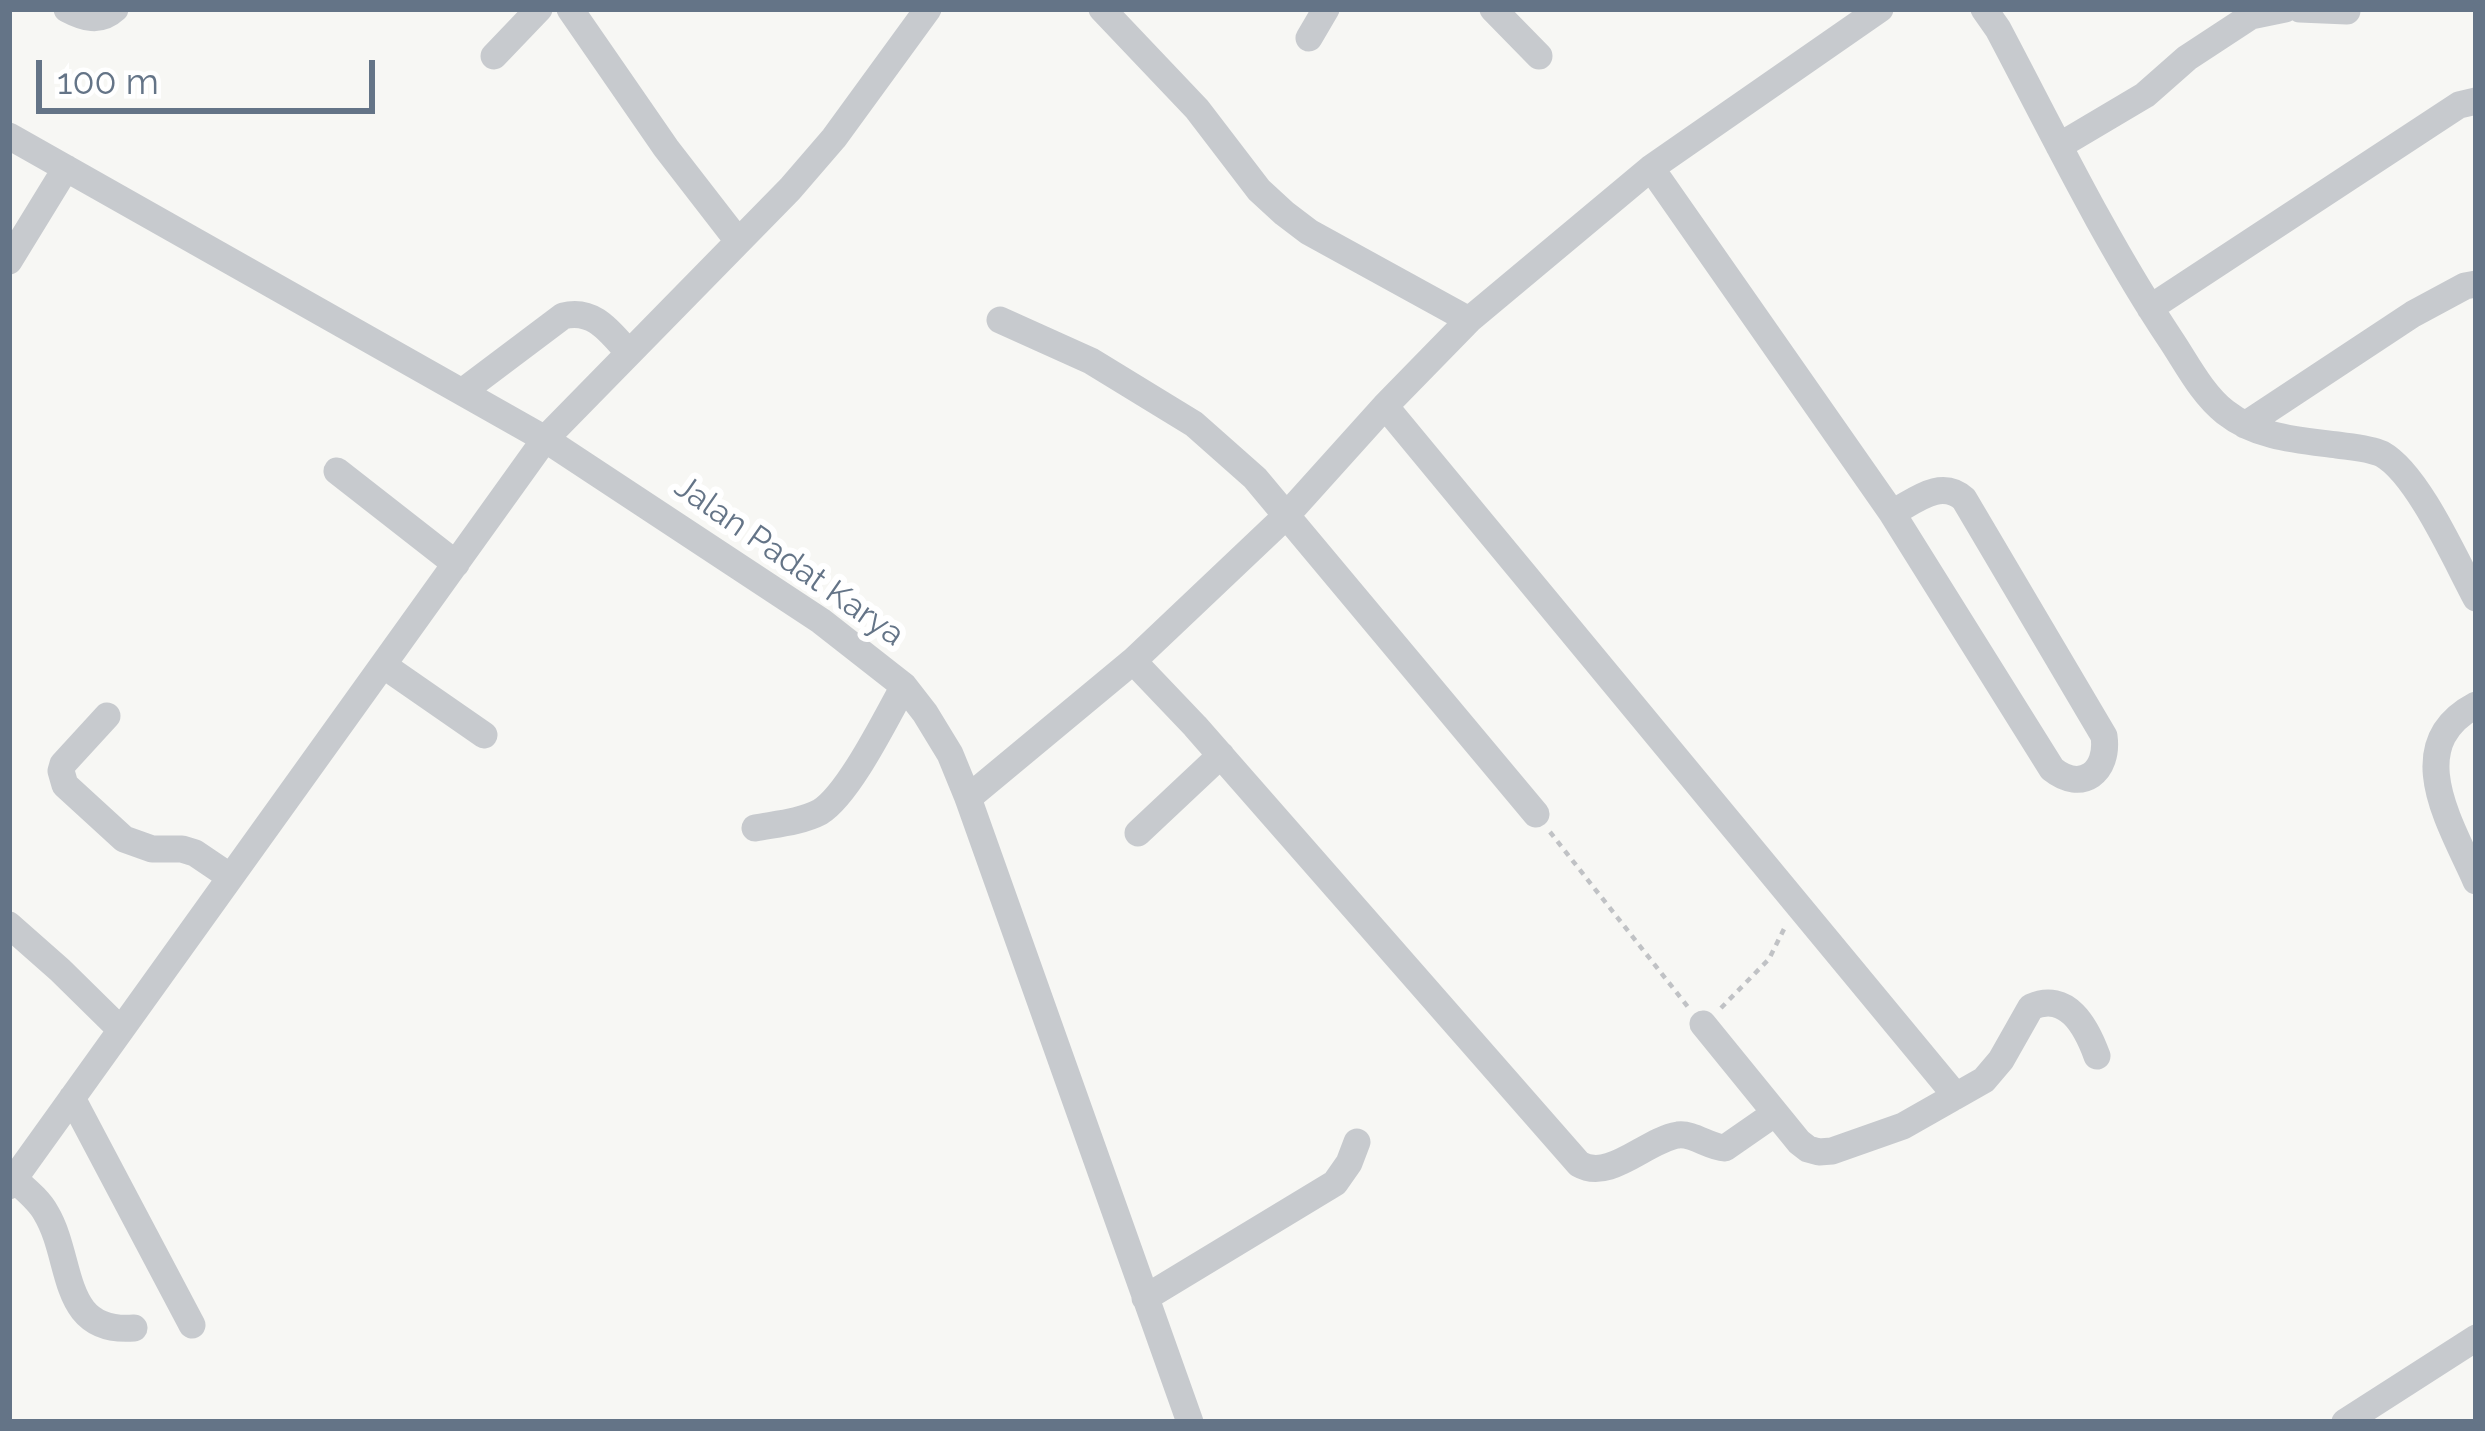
<!DOCTYPE html>
<style>
body{margin:0}
#map{position:relative;width:2485px;height:1431px;overflow:hidden;background:#f7f7f4;font-family:Raleway,sans-serif}
canvas{display:block}
.frame{position:absolute;inset:0;border:12px solid #647487;pointer-events:none}
.scale{position:absolute;left:36px;top:60px;width:339px;height:54px;box-sizing:border-box;border:6px solid #647487;border-top:0;padding-left:15px;font-size:36px;line-height:42px;white-space:nowrap;color:#647487;-webkit-text-stroke:9px #fff;paint-order:stroke}
</style>
<div id="map">
<canvas width="2485" height="1431"></canvas>
<div class="frame"></div>
<div class="scale">100 m</div>
</div>
<script>
const ctx = document.querySelector('canvas').getContext('2d');
ctx.lineJoin = 'round';
function stroke(path, color, width, dash) { ctx.strokeStyle = color; ctx.lineWidth = width; ctx.lineCap = dash ? 'butt' : 'round'; ctx.setLineDash(dash || []); ctx.stroke(path); }
function drawText(font, color, halo, rows, align = 'center') {
  ctx.font = font + ' Raleway,sans-serif'; ctx.lineWidth = 12; ctx.setLineDash([]); ctx.textBaseline = 'middle'; ctx.strokeStyle = halo; ctx.fillStyle = color; for (const [text, x, y, turn = 0] of rows) {
    ctx.save(); ctx.translate(x, y); ctx.rotate((+turn || 0) * Math.PI / 180); ctx.textAlign = isNaN(turn) ? turn : align; if (halo) ctx.strokeText(text, 0, 0); ctx.fillText(text, 0, 0); ctx.restore();
  }
}
const path = new Path2D(`
 M1550,832L1688,1007
 M1721,1008L1769,959L1784,929`);
const street = new Path2D(`
 M67,9C84,18 100,23 115,9
 M570,9L666,148L738,241
 M1102,9L1197,109L1259,190L1284,213L1309,232L1469,320L1651,168L1880,9
 M1493,9L1539,56
 M1984,9L1998,29C2053,133 2105,241 2171,340C2187,364 2202,394 2225,412C2258,438 2298,440 2337,445C2352,447 2369,448 2382,454C2418,474 2456,561 2476,598
 M2300,9L2347,11
 M1309,38L1326,9
 M494,56L539,9
 M9,136L545,439L821,621L904,686L925,713L950,754L968,798L1190,1422
 M2059,146L2145,95L2187,58L2251,16L2285,9
 M1651,168L1892,513L2052,769C2082,793 2109,772 2104,736L1964,499C1941,478 1915,501 1892,513
 M9,261L66,168
 M2150,308L2459,105L2476,101
 M1000,320L1091,361L1194,424L1255,478L1536,814
 M462,392L563,316C594,308 610,332 629,353
 M1385,406L1956,1096
 M2245,425L2413,314L2465,286L2476,284
 M337,471L456,564
 M1133,661L1195,726L1579,1164C1610,1182 1646,1140 1678,1135C1693,1133 1709,1147 1725,1148L1774,1114
 M383,665L484,735
 M2476,705C2400,745 2451,824 2476,881
 M107,716L63,764L61,771L65,785L124,839L152,849H182L195,853L229,876
 M968,798L1133,661L1285,517L1385,406L1469,320
 M755,828C776,824 801,822 820,812C849,794 886,718 904,686
 M1138,833L1221,755
 M9,925L60,970L121,1030
 M1703,1024L1799,1142L1808,1149L1819,1152L1832,1151L1903,1126L1984,1080L2001,1060L2031,1007C2067,991 2086,1026 2097,1056
 M72,1098L192,1325
 M14,1179C25,1189 39,1200 46,1213C74,1260 59,1334 134,1328
 M9,1186L545,439L790,189L834,138L928,9
 M1145,1298L1335,1183L1349,1163L1357,1142
 M2345,1422L2476,1338`);
const streetNames = [
 ["Jalan Padat Karya",789,561,35]
];
stroke(path, '#c0c2c5', 4.5, [6, 6]);
stroke(street, '#c7cace', 27);
drawText('33px', '#647487', '#fff', streetNames);
</script>
